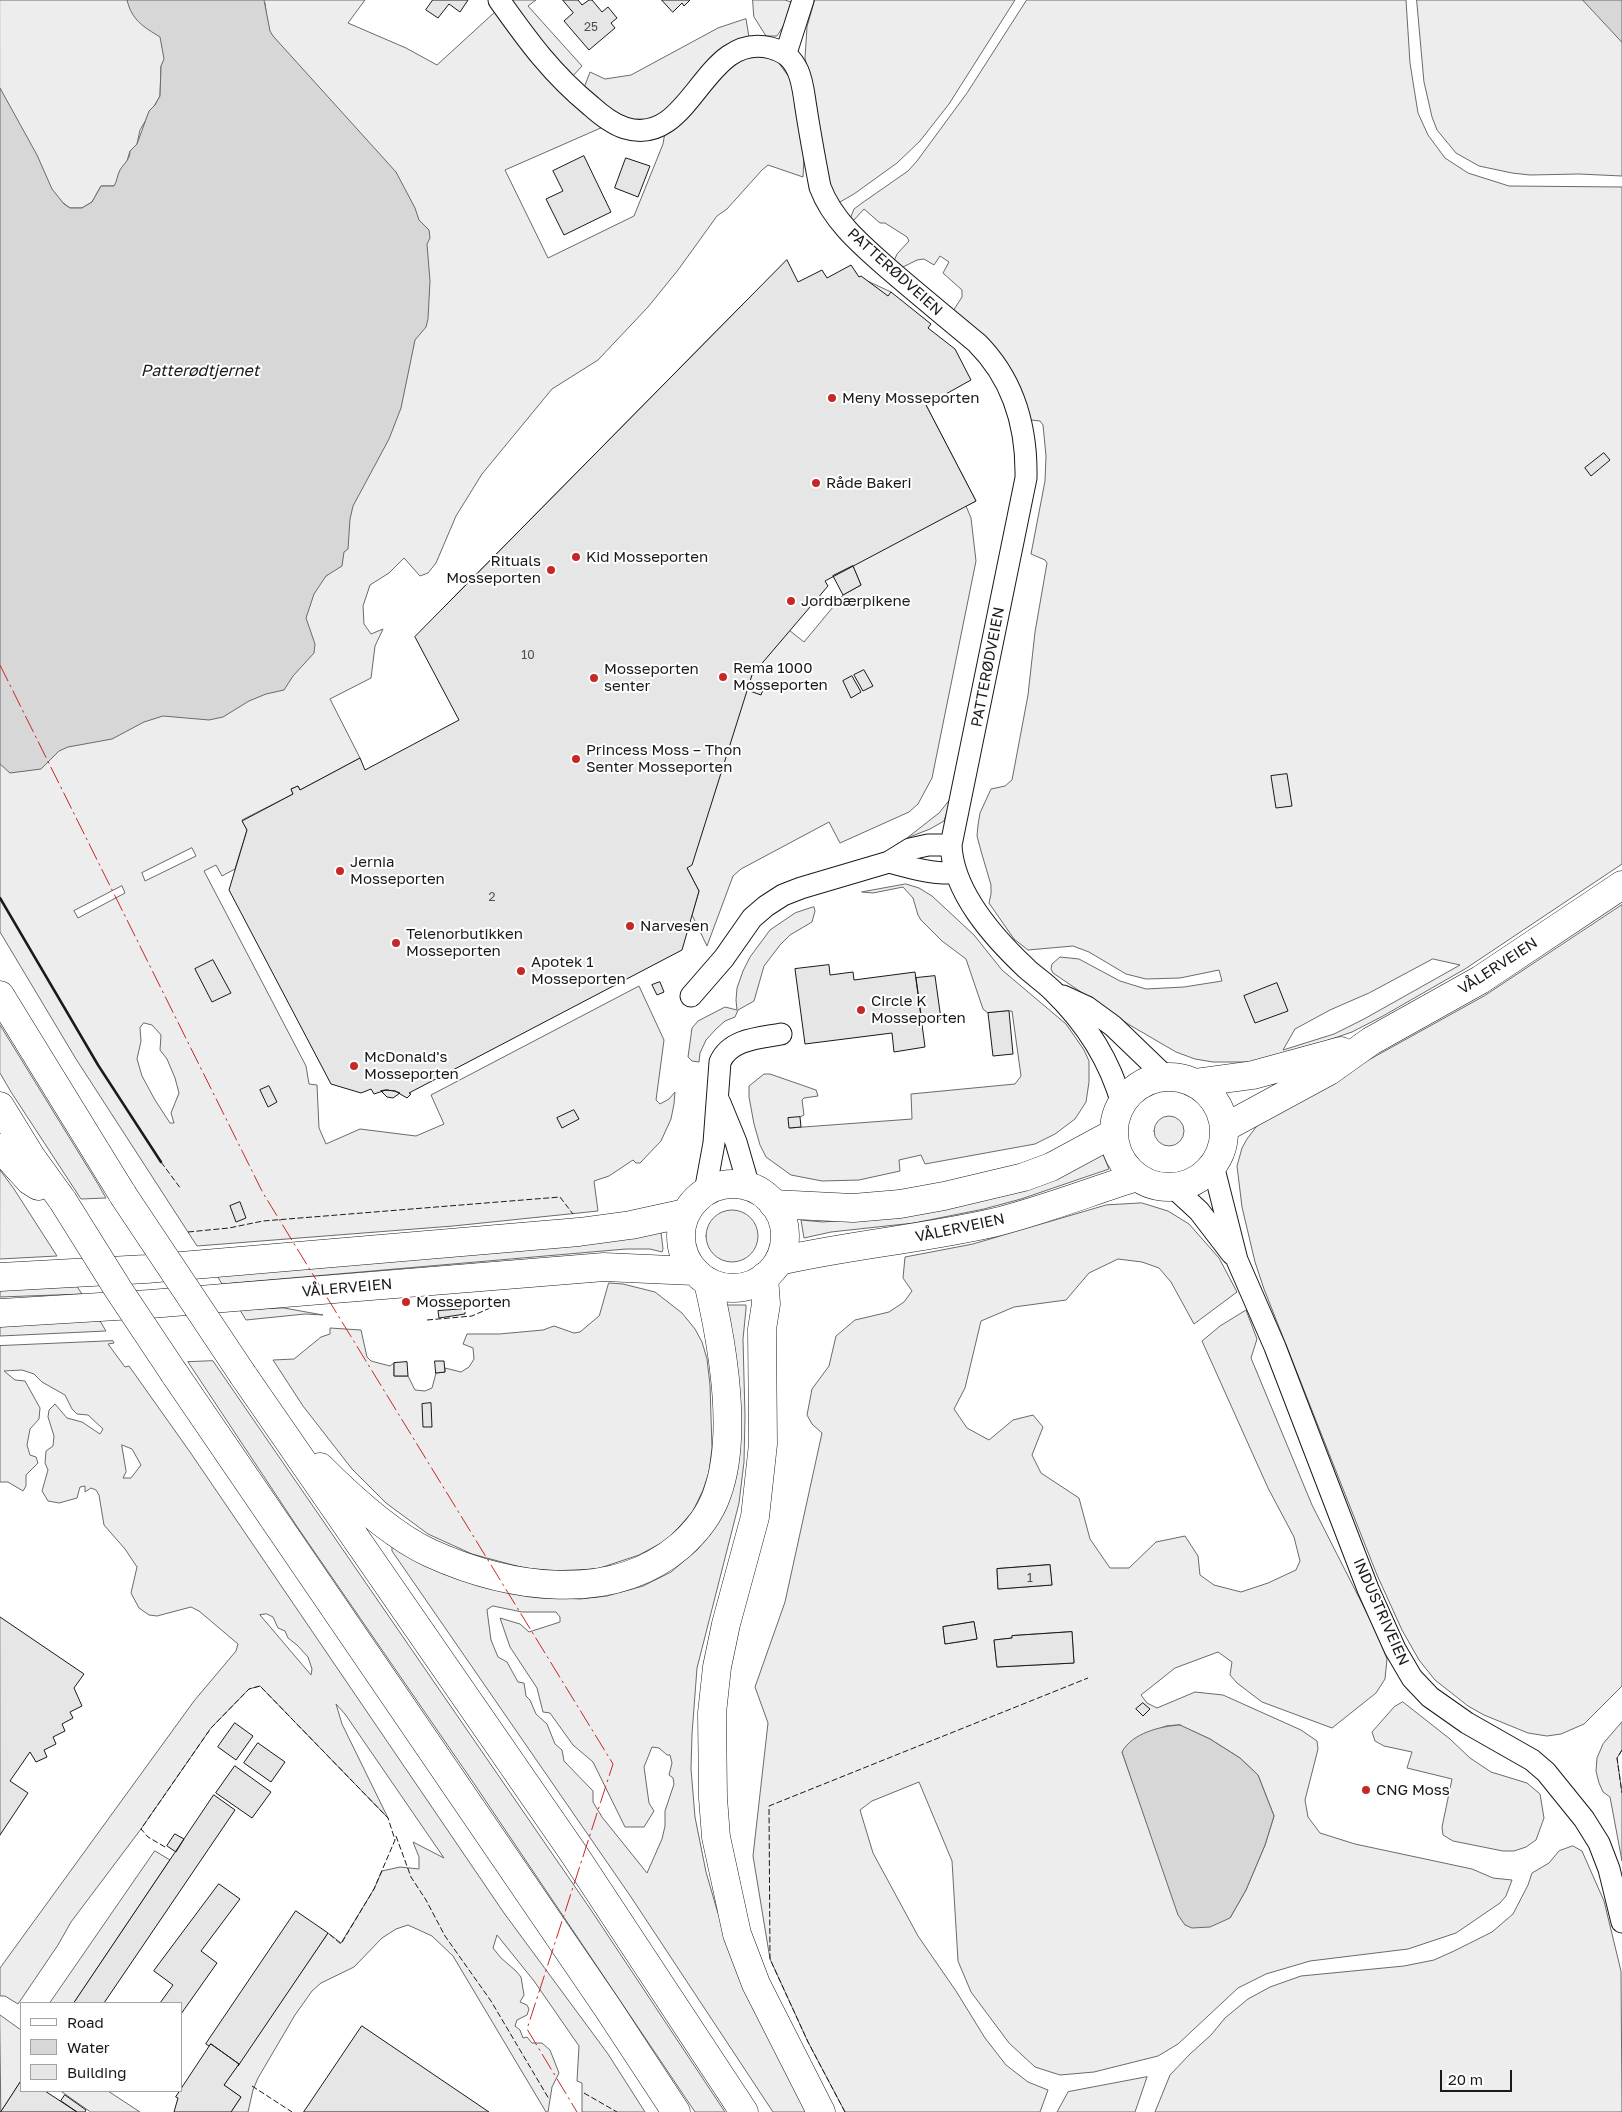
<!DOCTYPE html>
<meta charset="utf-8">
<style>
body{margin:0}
#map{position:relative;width:1622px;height:2112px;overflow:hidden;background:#fff;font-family:"Golos Text",sans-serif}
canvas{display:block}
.legend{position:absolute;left:20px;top:2002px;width:162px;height:90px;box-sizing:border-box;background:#fff;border:1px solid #a3a3a3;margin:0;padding:6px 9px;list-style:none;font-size:15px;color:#1a1a1a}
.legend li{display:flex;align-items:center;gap:10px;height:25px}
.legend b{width:25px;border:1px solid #a3a3a3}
.scale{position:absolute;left:1440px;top:2070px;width:72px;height:22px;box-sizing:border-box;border:2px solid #1a1a1a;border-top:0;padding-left:6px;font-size:15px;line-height:18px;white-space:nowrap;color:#1a1a1a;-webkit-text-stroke:4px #fff;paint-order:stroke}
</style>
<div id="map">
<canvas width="1622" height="2112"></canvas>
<ul class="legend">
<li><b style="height:6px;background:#fff"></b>Road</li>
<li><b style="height:14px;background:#d7d7d7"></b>Water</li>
<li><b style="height:14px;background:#e6e6e6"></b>Building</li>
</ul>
<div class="scale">20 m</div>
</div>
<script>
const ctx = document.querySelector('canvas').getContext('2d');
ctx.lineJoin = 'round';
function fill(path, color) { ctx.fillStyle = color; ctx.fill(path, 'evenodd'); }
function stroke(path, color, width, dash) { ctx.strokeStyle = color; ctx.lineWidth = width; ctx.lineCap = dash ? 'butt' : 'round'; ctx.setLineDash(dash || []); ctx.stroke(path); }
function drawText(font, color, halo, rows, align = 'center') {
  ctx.font = font + ' "Golos Text",sans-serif'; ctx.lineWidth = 4; ctx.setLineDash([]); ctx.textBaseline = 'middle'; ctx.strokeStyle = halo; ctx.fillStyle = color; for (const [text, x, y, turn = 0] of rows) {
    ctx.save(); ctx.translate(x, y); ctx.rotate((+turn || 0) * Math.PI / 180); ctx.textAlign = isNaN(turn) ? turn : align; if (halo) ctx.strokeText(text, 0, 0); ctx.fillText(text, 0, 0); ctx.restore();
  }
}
const built = new Path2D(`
 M0,0H174L164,63L161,66L160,96L140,130L137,144L130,151L127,161L120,171L116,185L114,186H101L92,202L82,208H70L0,157Z
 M247,0H365L348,23L406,48L437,65L496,11L603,127L505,170L548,258L634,216L663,144L665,132L716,77L748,55L770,58L778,62L792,81L804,157L803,177L768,165L762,170L727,209L717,216L678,270L648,307L598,360L552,389L482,474L456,516L436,563L428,573L420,576L404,558L389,573L370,585L363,606L364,624L371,634L383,629L375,646L371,678L330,699L360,758L300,790L298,786L291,789L293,794L242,820L247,830L235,869L222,876L216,865L204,871L306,1066L309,1084L317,1085L319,1128L326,1144L360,1129L416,1136L444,1124L431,1095L639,986L664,1040L656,1100L660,1104L669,1099L675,1092L674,1104L671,1119L661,1141L640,1163H636L633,1160L609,1176L594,1181L598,1211L453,1226L197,1246L76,1059L0,932V729L326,576L335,569L265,3ZM192,848L196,856L145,881L142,873ZM122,886L125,893L78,918L74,911ZM144,1023L152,1025L161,1035L160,1050L167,1059L175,1078L179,1093L171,1113L174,1123H170L155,1100L142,1076L137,1059L141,1041L140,1028Z
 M508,0H536L528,6L582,66L571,78Z
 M753,0H785L791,2L784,25L777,36H766L754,17Z
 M815,0H1015L949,104L920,141L897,163L854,194L840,202H837L831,192L805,58L807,27Z
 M1027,0H1406L1410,63L1418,113L1428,135L1445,158L1468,173L1509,186L1622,187V864L1465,969L1383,1016L1352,1032L1326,1041L1251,1062H1213L1195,1059L1176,1052L1128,1024L1053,973L1051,969L1052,964L1060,957L1079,959L1120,981L1146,989L1184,987L1222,981L1219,970L1180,978L1146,979L1126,974L1089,952L1073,946L1028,950L1014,939L989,903L991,894V885L981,851L977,836L978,825L980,813L991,789L1005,786L1012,780L1028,695L1035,632L1047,563L1045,560L1031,554L1045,481L1046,456L1043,425L1040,421L1031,420L953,311L962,297V290L943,273L949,262L940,256L934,265L924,259L917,260L903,267L894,261L897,254L909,241L907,237L885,223H880L864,209L853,221L850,219L854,209L862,203L908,171L917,161L967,93ZM1433,959L1460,965L1364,1019L1334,1034L1283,1050L1295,1029L1330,1010L1369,993Z
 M1417,0H1622V176L1579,174L1530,175L1512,173L1479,166L1456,153L1437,130L1432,117L1424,82Z
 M746,19L749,37L730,44L681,96L653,120H627L610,110L584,88L590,72L605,79L631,75L718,28Z
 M859,277L891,292L908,314L926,405L976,501L966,506L971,518L976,561L932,778L918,804L909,812L840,843L829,822L741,869L733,876L707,946L692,915L699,891L687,868L497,699L447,604L742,305L769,334L809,302ZM853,566L861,585L843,595L804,642L789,630L771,606Z
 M952,797L944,821L930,829L907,838L939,813Z
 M906,884L919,888L932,896L974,935L1002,970L1066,1024L1084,1050L1089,1061V1082L1086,1102L1075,1119L1055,1134L1035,1144L925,1164L921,1155L899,1160L900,1171L859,1180L822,1181L791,1175L766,1157L760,1145L754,1124L749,1097V1086L764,1074H770L816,1090L818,1096L804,1098L802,1100L804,1115L800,1117L790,1128L912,1119L911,1094L1015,1084L1021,1076L1012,1011L988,1013L983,1009L966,959L942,941L921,920L918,915L913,898L903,887L873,893L862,892Z
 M1622,905V1686L1584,1724L1561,1734L1547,1736L1528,1733L1484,1715L1468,1706L1435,1680L1419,1660L1402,1630L1377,1575L1264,1289L1255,1262L1242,1207L1237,1166L1242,1148L1247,1139L1256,1127L1273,1113L1484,996Z
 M814,907L815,911L812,922L790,935L780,945L764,966L754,1001L738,1010L735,1017L725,1021L716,1029L706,1040L700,1053L699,1062L692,1061L688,1057L692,1028L698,1021L725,1007L737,1010L736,1000L737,988L743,971L750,957L770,930L795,913Z
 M0,1025L98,1184L106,1198L81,1199L11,1092L0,1073Z
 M1154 1131a15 15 0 1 1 30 0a15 15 0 1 1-30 0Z
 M1102,1152L1109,1169L1021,1199L984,1209L914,1223L831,1232L804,1238L801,1220L823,1222L899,1215Z
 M0,1170L14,1189L57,1256L0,1259Z
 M1142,1203L1168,1211L1189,1224L1219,1258L1237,1292L1194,1324L1171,1282L1159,1268L1142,1262L1118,1259L1089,1273L1066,1300L1014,1307L981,1321L965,1388L954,1409L967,1428L989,1440L1013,1420L1033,1415L1043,1427L1032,1455L1041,1473L1079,1498L1090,1539L1110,1568H1129L1156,1542L1185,1536L1198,1556L1200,1575L1214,1585L1241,1592L1268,1583L1296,1570L1300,1561L1294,1537L1268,1488L1202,1341L1220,1326L1246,1310L1257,1339L1251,1358L1312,1505L1377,1633L1387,1659L1385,1679L1376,1693L1332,1728L1262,1702L1237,1683L1230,1675L1232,1662L1218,1652L1175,1668L1141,1695L1147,1703L1157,1708L1195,1692L1223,1695L1301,1730L1317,1741L1318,1749L1305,1800L1308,1817L1320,1833L1355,1844L1472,1869L1493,1878L1512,1880L1506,1896L1500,1903L1456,1933L1408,1949L1310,1961L1266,1974L1238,1988L1178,2044L1158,2056L1094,2072L1060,2075L1035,2067L1009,2043L971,1992L958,1961L952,1861L919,1782L872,1801L860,1810L873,1853L918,1936L956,1991L985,2038L1006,2065L1028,2082L1048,2090L1040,2112H845L808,2042L770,1959L753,1856L768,1723L755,1687L785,1602L822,1433L812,1424L807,1415L812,1389L829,1366L836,1336L855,1320L889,1312L904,1302L912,1291L903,1278L905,1257L973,1244L1106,1205ZM1050,1565L1052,1585L998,1589L997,1569ZM974,1622L977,1639L945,1644L943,1627ZM1072,1632L1074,1663L997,1667L994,1640L1012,1638V1636ZM1179,1725L1210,1739L1240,1758L1258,1775L1274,1816L1265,1845L1246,1890L1230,1918L1147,1823L1122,1752L1140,1736L1166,1726Z
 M706 1236a26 26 0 1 1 52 0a26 26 0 1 1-52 0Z
 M661,1232L663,1249L662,1252L650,1249H626L222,1284L216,1274Z
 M609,1283L623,1284L655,1292L682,1313L695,1329L702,1342L707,1359L710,1385L712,1448L709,1472L703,1490L693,1511L680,1526L665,1541L639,1555L597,1569L550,1571L524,1568L472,1554L428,1534L386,1503L352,1469L303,1406L273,1360L294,1359L321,1337L330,1334V1328L361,1330L367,1357L371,1361L390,1366L394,1363V1376H408L415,1390L425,1391L432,1388L436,1373L445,1372V1368L461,1372L469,1367L474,1359L473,1348L463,1344L467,1334H499L543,1330L554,1326L574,1333L580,1332L599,1316Z
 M76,1285L82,1294L0,1297V1288Z
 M727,1305H746V1309L743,1339L745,1416L744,1462L739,1503L697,1668L692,1734L691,1769L695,1817L706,1872L717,1910L738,1966L809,2112H773L631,1897L392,1551V1547L397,1545L485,1586L517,1594L541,1597L580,1599L607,1596L643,1586L671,1572L697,1550L711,1533ZM493,1606L522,1612H556L560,1617V1622L529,1632L520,1624L500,1618L510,1647L537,1688L543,1712L550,1713L573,1745L593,1762L625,1827H644L654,1811L649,1803L644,1767L652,1747L659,1748L667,1755H670L672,1763L669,1775L673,1778L674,1784L665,1811V1826L662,1839L647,1873L602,1817L593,1802V1791L564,1761L562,1750L555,1744L547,1724L536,1714L530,1700L526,1696L524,1683L518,1682L507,1662L498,1657L491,1640L487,1610Z
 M284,1308L323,1315L305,1314L246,1320L240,1310Z
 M100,1321L106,1331L0,1336V1325Z
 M113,1341L114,1343L108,1344L125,1367L129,1366L190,1452L504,1913L608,2054L645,2112H582V2083L577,2081L579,2046L534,1981L497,1935L493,1948L501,1958L516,1971L521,1977L524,1995L520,2002L527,2005L529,2009L527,2015L517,2020L515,2026L520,2030L523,2038L527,2037L532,2043H542L550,2050L559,2073L552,2087L548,2112H546L453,1956L432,1936L408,1925L396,1929L382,1938L354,1967L321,1983L312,1991L295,2015L258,2078L253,2090L248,2112H231L241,2097L224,2085L328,1933L341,1943L374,1889L382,1871L400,1867L419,1869V1857L413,1842L444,1858L345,1714L336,1704L342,1724L388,1818L260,1686L249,1689L211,1728L141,1829L71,1922L58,1945L18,2004L5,1996H0V1968L194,1701L236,1651L238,1644L199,1611L191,1607L157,1616L149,1615L139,1608L131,1593L137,1567L125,1549L104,1525L99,1495L96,1490L91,1488L85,1492V1486L80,1487L77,1498L59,1503L48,1501L42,1491L48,1470L45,1463L46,1451L53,1446L54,1436L48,1417L49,1410L55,1404L67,1418L82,1422L100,1434L103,1429L88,1415L77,1414L72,1409L65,1395L42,1382L34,1374L22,1370L4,1371L15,1380L25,1381L40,1408L39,1419L30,1429L27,1445L30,1455L36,1457L38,1463L26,1475V1486L23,1491L8,1482H0V1346ZM122,1445L132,1449L141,1465L131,1478H123L126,1472ZM267,1614L273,1617L278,1628L285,1631L288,1638L297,1645L308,1657L312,1669L311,1675L260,1615Z
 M213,1361L591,1910L725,2112H695L475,1785L298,1528L188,1362Z
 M1403,1702L1450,1739L1470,1758L1491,1772L1527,1783L1540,1794L1544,1818L1536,1840L1526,1847L1514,1851H1503L1453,1841L1443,1835L1442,1827L1452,1779L1407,1768L1412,1752L1384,1746L1375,1741L1372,1732L1394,1707Z
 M1622,1722V1750L1617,1758L1622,1793V1861L1610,1797L1603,1792L1599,1783L1596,1771L1597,1758L1603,1744Z
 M1573,1846L1582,1851L1604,1901L1621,1971L1622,2112H1155L1170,2075L1190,2054L1211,2035L1225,2018L1248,1999L1270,1987L1301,1976L1404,1966L1434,1960L1454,1951L1492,1932L1513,1914L1528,1885L1532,1873L1549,1863L1559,1851Z
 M155,1851L170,1860L74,2003H50Z
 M0,2015L21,2030V2081L1,2112Z
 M1147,2077L1135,2112H1057L1068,2092Z
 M61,2091H108L140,2112H91Z`);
const water = new Path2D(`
 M127,0H264L270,31L273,36L396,172L415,208L419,220L429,230L430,238L427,244L430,281L428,319L426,327L415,340L401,408L389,439L353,506L350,519L348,549L344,552L342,566L326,576L314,594L306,618L315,644L314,653L293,676L284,690L266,694L249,701L223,717L209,720L163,716L144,722L112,739L68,747L59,751L41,769L10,773L0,764V88L37,155L52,189L64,204L70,208H82L92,202L101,186H114C117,182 117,175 120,170C124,163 130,160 130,151L137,144L149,111L155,105L160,96L161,66L164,59L160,37C144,27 132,21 127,0Z
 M1583,0H1622V42Z
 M1180,1725L1210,1739L1240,1758L1258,1775L1274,1816L1265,1845L1246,1890L1230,1918L1210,1927L1192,1928L1185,1925L1178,1915L1122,1752C1132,1733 1161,1726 1180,1725Z`);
const building = new Path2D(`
 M433,0H468L460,12L449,4L438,18L426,10Z
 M563,0H578L582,5L589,0H592L602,12L608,7L617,18L611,23L615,28L589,50L564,21L573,13Z
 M662,0H690L684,6L682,3L673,12Z
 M584,156L611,212L564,235L546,199L563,191L553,171Z
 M626,158L650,166L638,197L615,188Z
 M787,260L798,282L822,270L827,278L851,265L859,277L861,276L888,296L891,292L931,324L928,328L955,349L971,380L926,405L976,501L825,581L828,586L752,675L692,865L687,868L699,891L682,950L409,1093L411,1094L407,1098L395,1091L386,1090L374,1094L371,1089L361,1093L331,1084L229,890L247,830L242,821L293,794L291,789L298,786L300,790L360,758L365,770L459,720L415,637Z
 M1604,453L1610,460L1591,476L1585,468Z
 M853,566L861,585L843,595L833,576Z
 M864,670L873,686L863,691L854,675Z
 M852,676L861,692L851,698L843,681Z
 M750,682L764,687L761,695L747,690Z
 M1287,774L1292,806L1276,808L1271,776Z
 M213,960L231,993L212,1002L195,969Z
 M829,965L830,975L853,972L854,980L915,972L925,1047L894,1052L892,1033L805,1044L795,969Z
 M935,976L941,1019L922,1022L916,978Z
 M660,982L664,992L657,995L652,985Z
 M1277,983L1288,1011L1255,1023L1244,996Z
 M1009,1011L1013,1054L993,1056L988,1013Z
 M269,1086L277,1102L268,1107L260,1090Z
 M386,1090L395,1091L400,1093L393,1098L387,1097L381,1091Z
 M574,1110L579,1119L562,1128L557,1118Z
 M800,1117L801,1127L789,1128L788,1118Z
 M240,1202L246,1218L236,1222L230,1206Z
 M465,1309V1314L439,1318L438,1311Z
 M435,1361H444L445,1372L436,1373Z
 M407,1362L408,1376H394V1363Z
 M431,1403L432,1427H423L422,1404Z
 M1050,1565L1052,1585L998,1589L997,1569Z
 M0,1617L84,1674L74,1688L82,1706L70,1712L73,1718L62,1724L65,1731L53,1737L56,1744L44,1750L47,1757L36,1762L30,1752L10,1781L28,1793L0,1835Z
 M974,1622L977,1639L945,1644L943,1627Z
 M1072,1632L1074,1663L997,1667L994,1640L1012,1638V1636Z
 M1143,1703L1150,1709L1143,1716L1136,1709Z
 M235,1723L253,1736L236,1760L218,1747Z
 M258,1743L285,1762L271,1782L244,1763Z
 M235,1766L271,1792L252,1818L216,1793Z
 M214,1795L235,1810L104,2003H74Z
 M175,1834L184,1839L176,1852L167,1846Z
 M219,1884L240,1899L201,1951L217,1963L181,2014V2003H160L173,1985L154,1971Z
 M296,1911L328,1933L238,2066L239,2064L211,2044L209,2046L206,2044Z
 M362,2026L489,2112H304Z
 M211,2044L239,2064L224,2085L241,2097L231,2112H174L178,2098L176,2097Z
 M21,2081V2091H45L77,2112H1Z
 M65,2095L86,2110L85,2112H77L61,2101Z`);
const minor = new Path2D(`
 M499,0C528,41 552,74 591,106C601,115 612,124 625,128C692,149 703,30 771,48C785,52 792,58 798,71C803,82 804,96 806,108C810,134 815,161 820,187C833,222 864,247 891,271C919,295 948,319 977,343C1013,379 1027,427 1026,478L951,845C953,893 994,938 1027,969C1036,977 1045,983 1053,991C1086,1023 1110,1061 1122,1104
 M786,53L803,0
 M889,862C910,868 933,874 955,873
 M691,996L724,958L752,918L766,906L783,895L801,888L889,862L910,849L928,845H951
 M1063,996L1087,1007L1113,1026L1166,1077
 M720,1103L736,1142L749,1187
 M1213,1165L1237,1260L1275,1347L1368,1589L1395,1649L1412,1678L1430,1697L1467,1723L1532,1760L1546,1772L1584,1819L1599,1843L1609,1869L1622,1922
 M1173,1187L1199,1211L1232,1254
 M705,1192L714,1143L720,1062C730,1039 759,1038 781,1034`);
const primary = new Path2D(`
 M1114 1132a55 55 0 1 1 110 0a55 55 0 1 1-110 0Z
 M1194,1083L1253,1075L1341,1051
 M1224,1128L1329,1071L1371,1041L1480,980L1622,885
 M773,1204L853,1208L900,1204L944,1196L1024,1177L1051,1167L1114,1133
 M779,1261C849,1245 921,1239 992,1223C1041,1211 1089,1192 1137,1177`);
const trunk = new Path2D(`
 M681 1236a52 52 0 1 1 104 0a52 52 0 1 1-104 0Z
 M0,1277L146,1269L579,1232L631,1225L686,1213
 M0,1313L150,1304L604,1267L694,1271`);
const motorway = new Path2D(`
 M0,995L123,1195
 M0,1106L32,1158L63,1201
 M0,1148L30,1181L38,1186
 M764,1277L766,1304L762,1329L763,1444L755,1517L726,1624L717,1667L712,1713L713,1798L716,1837L737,1934L756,1984L821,2112
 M174,1373L607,2007L676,2112
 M243,1375L574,1854L744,2112
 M320,1467C349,1496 393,1536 430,1553C507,1588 611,1605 680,1546C696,1532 710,1514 717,1494C739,1434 722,1342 708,1282`);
const motorwayBridge = new Path2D(`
 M123,1195L243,1375
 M63,1201L118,1289L174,1373`);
const fence = new Path2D(`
 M161,1162L181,1189
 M188,1232L229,1228L263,1221L560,1197L573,1214
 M427,1320L472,1316L490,1308
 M1622,1750L1617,1758L1622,1793
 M396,1836L411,1877L426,1900L445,1936L491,2001L549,2099
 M165,1847L148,1837L141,1829L211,1728L249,1689L260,1686L388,1818L395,1840L374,1889L341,1944L328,1933
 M252,2086L292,2112
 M584,2093L617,2112
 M845,2112L808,2042L770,1959L769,1806L1088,1678`);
const wall = new Path2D(`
 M0,898L98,1065L161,1162`);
const power = new Path2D(`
 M0,665L263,1193L613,1764L527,2029L577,2112`);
const markers = [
 [832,398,5,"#c62828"],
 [816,483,5,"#c62828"],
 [576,557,5,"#c62828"],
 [551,570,5,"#c62828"],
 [791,601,5,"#c62828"],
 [723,677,5,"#c62828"],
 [594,678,5,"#c62828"],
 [576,759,5,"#c62828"],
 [340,871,5,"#c62828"],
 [630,926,5,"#c62828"],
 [396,943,5,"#c62828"],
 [521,971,5,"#c62828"],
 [861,1010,5,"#c62828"],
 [354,1066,5,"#c62828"],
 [406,1302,5,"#c62828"],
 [1366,1790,5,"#c62828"]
];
const numberNames = [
 ["25",591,27],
 ["10",528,655],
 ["2",492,897],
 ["1",1030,1578]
];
const streetNames = [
 ["PATTERØDVEIEN",895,272,42],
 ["PATTERØDVEIEN",988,667,-79],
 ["VÅLERVEIEN",1498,966,-33],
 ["VÅLERVEIEN",960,1228,-12],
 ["VÅLERVEIEN",347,1288,-5],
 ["INDUSTRIVEIEN",1381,1612,66]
];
const poiNames = [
 ["Meny Mosseporten",842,398],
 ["Råde Bakeri",826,483],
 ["Kid Mosseporten",586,557],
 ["Rituals",541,561,"right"],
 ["Mosseporten",541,578,"right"],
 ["Jordbærpikene",801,601],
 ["Rema 1000",733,668],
 ["Mosseporten",733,685],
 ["Mosseporten",604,669],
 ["senter",604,686],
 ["Princess Moss – Thon",586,750],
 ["Senter Mosseporten",586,767],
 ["Jernia",350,862],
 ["Mosseporten",350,879],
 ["Narvesen",640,926],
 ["Telenorbutikken",406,934],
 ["Mosseporten",406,951],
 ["Apotek 1",531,962],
 ["Mosseporten",531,979],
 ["Circle K",871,1001],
 ["Mosseporten",871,1018],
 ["McDonald's",364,1057],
 ["Mosseporten",364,1074],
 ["Mosseporten",416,1302],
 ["CNG Moss",1376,1790]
];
const waterNames = [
 ["Patterødtjernet",200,371]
];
fill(built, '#ededed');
stroke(built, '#6a6a6a', 1);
fill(water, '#d7d7d7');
stroke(water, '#6a6a6a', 1);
fill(building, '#e6e6e6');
stroke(building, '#1a1a1a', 1);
stroke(minor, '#1a1a1a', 23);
stroke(primary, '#1a1a1a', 29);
stroke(trunk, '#1a1a1a', 29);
stroke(motorway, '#1a1a1a', 29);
stroke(minor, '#fff', 21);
stroke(primary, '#fff', 28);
stroke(trunk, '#fff', 28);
stroke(motorway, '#fff', 28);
stroke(motorwayBridge, '#1a1a1a', 29, []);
stroke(motorwayBridge, '#fff', 28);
stroke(fence, '#1a1a1a', 1, [6, 2.5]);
stroke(wall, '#1a1a1a', 2.5);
stroke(power, '#c62828', 1, [18, 4, 2.5, 4]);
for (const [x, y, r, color] of markers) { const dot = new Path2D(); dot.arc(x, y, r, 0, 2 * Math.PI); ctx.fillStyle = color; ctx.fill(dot); stroke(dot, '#fff', 2); }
drawText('12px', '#4d4d4d', null, numberNames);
drawText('15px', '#1a1a1a', '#fff', streetNames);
drawText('15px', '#1a1a1a', '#fff', poiNames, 'left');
drawText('italic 16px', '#1a1a1a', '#fff', waterNames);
</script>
